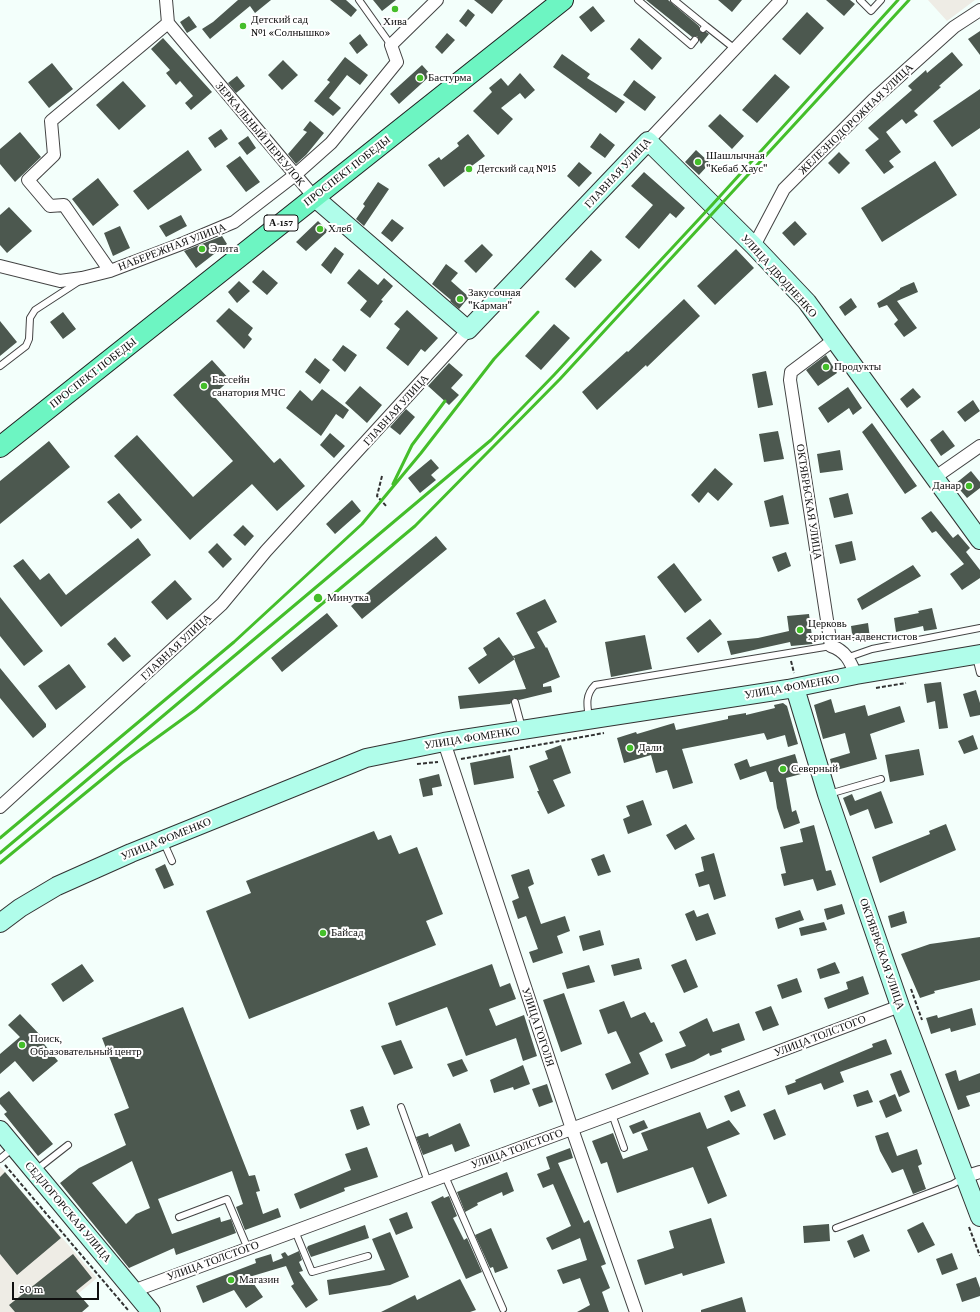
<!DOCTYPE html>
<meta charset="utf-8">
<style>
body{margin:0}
#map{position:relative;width:980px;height:1312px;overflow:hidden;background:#f3fffb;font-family:"Crimson Pro",serif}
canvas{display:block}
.scale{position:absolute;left:12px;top:1282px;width:87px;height:18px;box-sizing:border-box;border:2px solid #101010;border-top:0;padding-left:5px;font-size:12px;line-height:14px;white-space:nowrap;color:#101010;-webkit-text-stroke:3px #fff;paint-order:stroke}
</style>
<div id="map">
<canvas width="980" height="1312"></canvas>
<div class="scale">50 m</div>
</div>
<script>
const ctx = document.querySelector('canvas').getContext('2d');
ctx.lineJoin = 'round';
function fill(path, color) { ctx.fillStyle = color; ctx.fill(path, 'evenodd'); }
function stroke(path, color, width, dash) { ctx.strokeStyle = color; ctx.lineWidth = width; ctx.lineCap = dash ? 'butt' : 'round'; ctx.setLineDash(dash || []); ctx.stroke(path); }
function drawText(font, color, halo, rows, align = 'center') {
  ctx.font = font + ' "Crimson Pro",serif'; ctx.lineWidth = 4; ctx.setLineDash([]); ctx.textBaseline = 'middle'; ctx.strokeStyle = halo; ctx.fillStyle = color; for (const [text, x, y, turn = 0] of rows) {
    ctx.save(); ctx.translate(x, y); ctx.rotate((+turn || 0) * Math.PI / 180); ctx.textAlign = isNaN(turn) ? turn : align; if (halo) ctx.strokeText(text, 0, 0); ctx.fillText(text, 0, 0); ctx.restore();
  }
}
const industrial = new Path2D(`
 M928,0H975L947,21Z
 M0,1166L97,1278L56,1312H0Z`);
const building = new Path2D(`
 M238,0H271L255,13L250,6L210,39L202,29L213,22Z
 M330,0H346L357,10L351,17Z
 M373,0H396L382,11Z
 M474,0H503L492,14Z
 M646,0H668L699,26L700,32H706L709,34L701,44L697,36L692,37Z
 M718,0H742L732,12Z
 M826,0H850L855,4L844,16Z
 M593,6L605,21L591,32L579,17Z
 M468,9L475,15L466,27L459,21Z
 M807,12L824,28L800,55L782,39Z
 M189,16L197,27L187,33L180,22Z
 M980,31V55L968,39Z
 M447,33L455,40L442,54L435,47Z
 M360,34L368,45L357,54L349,43Z
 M163,38L212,92L191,110L185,103L193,96L180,81L176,85L166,73L170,70L151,49Z
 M639,38L662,58L652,70L630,49Z
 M952,52L963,65L939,86L941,87L914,111L918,115L906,124L902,119L886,132L901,152L889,161L894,167L884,174L865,150L879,139L868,128L912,90L908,86L926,70L927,73Z
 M562,54L590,74L587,78L625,102L616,113L553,67Z
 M345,57L368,75L360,85L347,75L329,98L341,108L333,116L314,101L330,82L327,80Z
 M283,60L298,75L282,90L268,75Z
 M52,63L73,89L49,108L28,82Z
 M422,65L431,75L399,104L390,94Z
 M520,73L535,90L525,99L520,93L501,108L513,119L498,135L473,111L492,92L489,88L501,78L508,86Z
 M775,74L790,87L757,123L742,110Z
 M237,76L245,86L236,93L228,83Z
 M634,80L656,97L645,111L623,95Z
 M123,81L146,106L119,130L96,105Z
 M980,89V128L952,147L933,121Z
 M720,114L744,136L732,149L708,126Z
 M310,121L324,133L306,155L296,164L288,154L307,132L303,130Z
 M221,129L228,139L215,148L208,138Z
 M20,132L41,157L15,182L0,164V149Z
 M600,133L615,145L605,158L590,147Z
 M468,134L485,156L444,187L428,165L439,157L441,160L459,146L457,143Z
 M248,136L256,148L247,155L238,143Z
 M188,150L202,170L148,210L133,191Z
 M696,150L710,163L699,175L685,162Z
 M839,152L850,163L839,174L828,163Z
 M240,156L260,182L246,192L226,166Z
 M935,161L957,195L882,242L861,208Z
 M579,162L592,173L579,187L567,176Z
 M644,172L685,208L676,218L670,213L639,249L625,237L653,205L631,186Z
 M98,178L119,205L93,226L72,199Z
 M378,182L389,189L364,226L356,219L365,206L363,204Z
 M9,207L32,231L7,253L0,245V215Z
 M181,215L187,226L166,237L159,226Z
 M392,219L404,228L392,242L381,233Z
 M318,221L328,231L306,251L296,242Z
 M795,221L807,234L794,246L782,233Z
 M120,226L130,248L113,256L104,233Z
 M222,236L227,244L196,268L184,251Z
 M482,244L493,255L476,273L464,261Z
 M335,247L344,254L331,274L321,265Z
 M736,249L754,268L715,305L697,286Z
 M591,250L602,260L575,288L565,279Z
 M446,264L458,273L451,281L469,297L459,309L450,301L451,300L432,284Z
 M359,269L378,285L384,278L393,286L381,300L383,301L370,318L360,310L367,301L347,283Z
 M263,270L278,283L267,295L252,282Z
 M239,281L250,291L237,303L228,292Z
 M914,282L918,292L897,301L917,328L904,337L894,324L898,320L887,305L879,308L877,303L900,289V288Z
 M851,298L857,307L845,316L839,307Z
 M684,299L700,316L647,367L646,365L597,410L582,392L627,351L628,352Z
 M229,308L253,328L248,335L252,339L244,349L216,321Z
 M407,310L438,338L425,352L421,349L408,366L386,348L400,329L394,324Z
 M63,312L76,329L63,339L50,322Z
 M0,321L17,342L0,356Z
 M554,324L570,338L541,370L525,356Z
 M343,345L357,355L345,372L332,360Z
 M826,355L837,373L818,386L806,370Z
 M315,358L330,370L320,384L305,372Z
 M212,360L230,380L213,395L274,463L280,458L305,486L277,511L252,484L190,540L114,456L137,435L193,497L233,461L173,395Z
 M449,363L463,375L451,388L459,395L449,405L428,386Z
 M766,371L773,405L758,408L752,374Z
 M360,386L382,405L367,423L345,403Z
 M848,387L862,408L853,415L849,408L828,423L818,408Z
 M913,388L921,397L907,408L900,399Z
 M322,389L349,410L343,419L336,414L321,436L286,408L300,390L312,401Z
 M973,400L980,411L965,422L957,412Z
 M406,409L415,417L400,435L390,427Z
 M872,423L917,486L905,494L862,432Z
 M943,430L955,446L941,456L930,440Z
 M778,431L784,459L764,462L759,434Z
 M330,433L345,446L334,458L320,445Z
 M49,441L70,467L0,524V481Z
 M840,450L843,470L820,473L817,454Z
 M431,459L439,468L431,475L436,480L420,493L408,478Z
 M715,468L733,484L718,501L708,492L699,503L691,495Z
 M971,471L980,482V488L967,498L955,484Z
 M119,493L142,520L131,529L107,502Z
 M848,493L853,514L834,518L829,498Z
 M783,495L789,524L770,527L764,501Z
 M352,500L361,511L335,534L326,524Z
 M931,511L953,538L958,534L970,548L966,552L980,570V578L962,590L950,574L964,564L936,531L932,533L921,518Z
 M243,525L254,536L245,546L233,535Z
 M436,536L447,549L362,619L351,606Z
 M138,538L151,555L61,627L13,566L23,559L40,580L49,573L66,595Z
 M852,541L856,560L840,564L835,545Z
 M217,543L232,559L223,568L208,552Z
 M786,552L791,566L778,572L772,557Z
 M674,563L702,600L685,613L657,577Z
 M913,565L921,576L862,610L857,599Z
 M175,580L192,599L167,620L151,602Z
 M0,597L43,651L24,666L0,636Z
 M545,599L557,622L537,632L546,648L547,647L560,677L543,684V687L551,686L552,692L519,700L514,698L510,704L460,709L458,696L526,689L513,656L535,648L516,613Z
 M932,608L937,629L924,631L923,626L896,632L894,618L919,613L918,611Z
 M327,613L338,626L282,672L271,658Z
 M809,614L813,644L791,646L790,642L731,655L727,641L758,638L789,631L787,616Z
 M710,619L722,634L698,653L686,638Z
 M868,623L870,638L853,641L851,626Z
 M645,635L652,669L611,677L605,642Z
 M115,637L131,656L123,662L107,644Z
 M499,637L515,659L479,684L468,668L487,655L483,648Z
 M69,664L86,687L56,710L38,686Z
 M0,668L46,724V727L33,738L0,698Z
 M941,682L948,728L939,729L935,701L927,703L924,684Z
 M976,690L980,703V715L970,717L963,694Z
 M831,699L835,713L865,705L868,716L900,706L905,722L870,734L877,759L833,771L830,759L850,753L845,733L823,739L814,705Z
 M783,703L787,706L798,744L788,747L785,735L767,740L764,733L682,749L693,783L673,789L667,770L656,773L651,755L624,763L617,738L636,732L637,734L674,723L676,730L728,719V716L746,713V715L775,708L774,705Z
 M973,735L978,749L964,754L958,741Z
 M561,745L571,773L553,780L565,806L548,814L537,791H539L529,766L548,759L545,751Z
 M919,749L924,775L890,782L885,755Z
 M795,754L801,774L786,778L792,812L796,810L800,823L784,829L777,808L773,782H770L766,771L740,780L734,764L747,759L750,767Z
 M510,755L514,778L474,785L470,763Z
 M439,774L442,786L432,788L433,795L423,797L419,779Z
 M881,791L893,823L875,829L868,809L850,816L843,798L852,794L855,801Z
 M643,800L652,825L628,834L623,819L630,816L626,806Z
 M686,824L695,839L675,850L666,835Z
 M946,824L956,850L880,883L872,857L930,834L929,831Z
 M814,825L826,871L831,870L836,885L817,891L813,879L784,886L781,874L786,873L780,847L803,842L800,829Z
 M374,831L378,840L391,835L399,854L417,847L443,914L426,921L436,945L249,1019L206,911L251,893L246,881Z
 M714,853L726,896L714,900L709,884L699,887L695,874L704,871L701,857Z
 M604,854L611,872L598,876L591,859Z
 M165,864L174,885L164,889L155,869Z
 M529,869L534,884L528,887L541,924L565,916L570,931L557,936L563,953L533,963L529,952L538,949L526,916L518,919L512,901L519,898L511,875Z
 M842,904L845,914L827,920L824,909Z
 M694,910L697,917L708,913L716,934L696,941L685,914Z
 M800,910L804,920L778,929L775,918Z
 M904,911L907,923L891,928L888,916Z
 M824,922L827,930L801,936L799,928Z
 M600,930L604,945L583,951L579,936Z
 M980,937V980L934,991L935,993L920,998L901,954L930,944Z
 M639,958L642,969L614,976L611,965Z
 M686,959L698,987L684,993L671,965Z
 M835,962L840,973L820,979L817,969Z
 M82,964L94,981L63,1002L51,984Z
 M492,964L500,987L510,983L516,999L489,1009L496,1026L524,1015L537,1056L523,1061L516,1038L466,1056L447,1007L396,1026L388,1003Z
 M589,965L595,982L567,989L562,973Z
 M863,976L869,994L828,1009L824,998L848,989L846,982Z
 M797,978L802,992L782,999L777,985Z
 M564,993L582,1044L561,1052L543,1000Z
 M624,1001L631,1018L645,1012L651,1023L654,1022L663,1041L639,1053L649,1074L612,1090L605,1074L631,1063L616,1031L608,1034L599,1010Z
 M771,1006L779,1025L763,1031L755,1012Z
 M183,1007L249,1176L255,1175L260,1191L256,1192L263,1214L278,1208L281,1217L245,1230L236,1207L243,1204L232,1171L158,1199L172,1234L220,1217L221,1222L231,1219L236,1233L176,1255L174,1248L129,1268L60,1183L79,1168L126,1145L114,1114L129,1108L102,1038ZM132,1161L150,1208L136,1214L126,1224L92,1183Z
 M972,1008L976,1025L951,1032L950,1028L931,1034L926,1018L937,1015L938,1018Z
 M20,1014L42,1037L40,1039L58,1061L33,1082L15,1061L0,1074V1054L20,1037L8,1025Z
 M707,1018L713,1032L739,1023L745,1040L721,1049L722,1052L710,1056L709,1053L694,1061L671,1069L665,1054L686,1046L679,1032Z
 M886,1039L892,1054L840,1072L844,1082L824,1090L821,1083L788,1095L785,1086L796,1082L795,1080L873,1047L872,1044Z
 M401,1040L413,1068L394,1075L381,1046Z
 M462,1059L468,1071L453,1077L447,1064Z
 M523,1065L530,1084L514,1090L513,1087L494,1093L490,1080Z
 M901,1070L910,1092L899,1097L890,1074Z
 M956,1070L959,1081L980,1073V1092L966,1096L970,1106L958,1110L945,1074Z
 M547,1084L553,1102L539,1107L532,1089Z
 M739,1090L746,1106L731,1112L724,1096Z
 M868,1090L873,1102L857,1107L853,1095Z
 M9,1091L53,1144L38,1156L4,1114L7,1112L0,1104V1098Z
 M895,1094L902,1111L886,1118L879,1101Z
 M363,1106L370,1125L357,1130L350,1110Z
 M775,1109L786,1135L774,1140L763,1114Z
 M700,1112L707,1129L729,1120L740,1134L707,1147L727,1196L708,1204L693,1167L617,1193L607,1162L601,1164L592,1141L613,1133L623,1159L648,1150L641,1133Z
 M644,1120L648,1128L633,1134L629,1126Z
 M460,1123L470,1146L455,1152L452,1144L423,1155L416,1137L428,1133L429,1137Z
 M888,1132L897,1156L917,1149L922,1164L918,1166L926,1189L913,1194L903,1169L892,1173L880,1151L875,1136Z
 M367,1147L378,1177L344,1188L345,1191L300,1209L294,1194L351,1170L345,1154Z
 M570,1148L573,1158L558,1163L584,1223L589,1220L606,1264L601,1266L610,1288L602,1292L609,1312H577L590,1305L580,1278L563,1284L557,1270L587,1260L580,1238L552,1250L546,1238L571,1226L553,1184L543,1188L537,1174L550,1169L546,1157Z
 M5,1172L61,1238L17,1275L0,1254V1177Z
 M507,1172L514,1191L503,1196L502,1192L477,1203L478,1205L465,1212L457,1192Z
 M443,1196L444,1198L449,1196L457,1216L453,1218L464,1240L467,1238L482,1272L466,1279L431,1202Z
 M407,1212L413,1228L396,1235L389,1219Z
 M711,1218L725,1263L683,1276L682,1273L645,1285L637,1260L674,1248L669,1231Z
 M923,1222L935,1245L918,1253L907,1230Z
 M829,1224L830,1241L804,1243L803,1226Z
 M365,1225L369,1238L311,1257L307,1248L308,1246Z
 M491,1228L508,1268L495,1273L493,1267L490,1268L475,1235Z
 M390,1232L409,1277L390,1285L329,1295L327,1280L385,1270L372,1239Z
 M863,1234L870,1251L854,1258L847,1241Z
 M299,1251L302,1260L299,1262L303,1271L299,1272L318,1300L306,1308L291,1286L294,1284L286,1266L249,1277L263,1297L246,1308L234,1290L203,1303L196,1286L256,1263L255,1259L271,1254L273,1262L283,1258L281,1254L285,1252L288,1256Z
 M952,1253L958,1269L942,1275L936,1259Z
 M73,1254L92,1278L76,1291L89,1306L82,1312H15L9,1305Z
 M976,1277L980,1288V1296L962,1302L956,1284Z
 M460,1279L476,1310L470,1312H381L415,1295L417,1300Z
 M742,1297L746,1312H701V1310Z`);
const path = new Path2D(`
 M382,476L377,496L387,507
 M791,661L794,673
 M876,688L906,683
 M461,759L604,733
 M417,764L438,762
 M911,989L922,1020
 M5,1165L128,1310
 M969,1227L980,1256`);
const lane = new Path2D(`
 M359,0L391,45
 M638,0L691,45L695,40
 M674,0L706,26L703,29
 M860,0L871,11L881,0
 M706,26L735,49
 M0,366L26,346L29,339L30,318L35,310L78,282
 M849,657L872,649L980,628
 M976,657L980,673
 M515,702L522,728
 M589,718C587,705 585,695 595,685L831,646
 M829,794L881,779
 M164,843L172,861
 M401,1107L428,1182
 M612,1114L624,1148
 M0,1159L13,1148
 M36,1170L68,1145
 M445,1176L503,1309
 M179,1217L227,1199L248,1249
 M836,1228L953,1184L963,1178
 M295,1231L312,1272L368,1256`);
const street = new Path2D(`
 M166,0L168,23L314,197
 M648,141L781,0
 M754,246L784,189L873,100L954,27L980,10
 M0,266L60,281L82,278L110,271L184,243L234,222L295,175L331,143L397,62L391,45L437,0
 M110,271L64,205L50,206L28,180L54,155L51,121L168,23
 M835,339L791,372L790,380L831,646C846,651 850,661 856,675
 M934,478L980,446
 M444,742L572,1129L636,1312
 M0,807L222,604L266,551L468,330
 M964,1177L980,1172
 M133,1291L612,1114L900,1006`);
const secondary = new Path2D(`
 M314,197L468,330L648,141L754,246L807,302L980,540
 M795,688L827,794L900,1006L980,1217
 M0,923L20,908L57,886L131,853L366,758L444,742L788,689L856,675L980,654
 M0,1130L151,1312`);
const primary = new Path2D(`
 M0,447L563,0`);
const rail = new Path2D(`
 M393,484L412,445L445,401
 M0,838L234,642L362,524L421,453L494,359L538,312
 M0,853L491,440L554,375L712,205L898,0
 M0,863L122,763L195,710L415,526L560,379L909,0`);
const markers = [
 [395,9,4,"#44be2a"],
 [243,26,4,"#44be2a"],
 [420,78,4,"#44be2a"],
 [698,162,4,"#44be2a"],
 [469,169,4,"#44be2a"],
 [320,229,4,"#44be2a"],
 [202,249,4,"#44be2a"],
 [460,299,4,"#44be2a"],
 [826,367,4,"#44be2a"],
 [204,386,4,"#44be2a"],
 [969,486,4,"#44be2a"],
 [318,598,5,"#44be2a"],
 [800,630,4,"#44be2a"],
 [630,748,4,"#44be2a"],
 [783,769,4,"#44be2a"],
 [323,933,4,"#44be2a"],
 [22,1045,4,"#44be2a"],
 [231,1280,4,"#44be2a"]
];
const shields = [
 [281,223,34]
];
const shieldNames = [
 ["А-157",281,223]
];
const poiNames = [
 ["Детский сад",251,20],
 ["№1 «Солнышко»",251,33],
 ["Хива",395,22,"center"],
 ["Бастурма",428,78],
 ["Шашлычная",706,156],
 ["\"Кебаб Хаус\"",706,169],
 ["Детский сад №15",477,169],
 ["Хлеб",328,229],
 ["Элита",210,249],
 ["Закусочная",468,293],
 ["\"Карман\"",468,306],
 ["Продукты",834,367],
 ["Бассейн",212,380],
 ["санатория МЧС",212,393],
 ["Данар",961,486,"right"],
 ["Минутка",327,598],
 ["Церковь",808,624],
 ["христиан-адвенстистов",808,637],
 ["Дали",638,748],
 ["Северный",791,769],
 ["Байсад",331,933],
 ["Поиск,",30,1039],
 ["Образовательный центр",30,1052],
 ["Магазин",239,1280]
];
const streetNames = [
 ["ЖЕЛЕЗНОДОРОЖНАЯ УЛИЦА",856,119,-44],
 ["ЗЕРКАЛЬНЫЙ ПЕРЕУЛОК",260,134,50],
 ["ПРОСПЕКТ ПОБЕДЫ",347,171,-38],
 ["ГЛАВНАЯ УЛИЦА",618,173,-47],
 ["НАБЕРЕЖНАЯ УЛИЦА",172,247,-21],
 ["УЛИЦА ДВОДНЕНКО",779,276,48],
 ["ПРОСПЕКТ ПОБЕДЫ",93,373,-38],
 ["ГЛАВНАЯ УЛИЦА",396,410,-48],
 ["ОКТЯБРЬСКАЯ УЛИЦА",809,502,81],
 ["ГЛАВНАЯ УЛИЦА",176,647,-43],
 ["УЛИЦА ФОМЕНКО",792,687,-10],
 ["УЛИЦА ФОМЕНКО",472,738,-9],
 ["УЛИЦА ФОМЕНКО",166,839,-22],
 ["ОКТЯБРЬСКАЯ УЛИЦА",882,954,71],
 ["УЛИЦА ГОГОЛЯ",538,1027,72],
 ["УЛИЦА ТОЛСТОГО",820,1036,-21],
 ["УЛИЦА ТОЛСТОГО",517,1149,-20],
 ["СЕДЛОГОРСКАЯ УЛИЦА",68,1212,50],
 ["УЛИЦА ТОЛСТОГО",213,1261,-20]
];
fill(industrial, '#eeece5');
fill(building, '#4c584f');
stroke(lane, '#434343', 8);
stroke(street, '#434343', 14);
stroke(secondary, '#323232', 20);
stroke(primary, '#212121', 22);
stroke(path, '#323232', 2, [4, 2]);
stroke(lane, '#fff', 6);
stroke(street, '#fff', 12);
stroke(secondary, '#b0fdea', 18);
stroke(primary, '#6df5c2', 20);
stroke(rail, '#44be2a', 3);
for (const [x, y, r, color] of markers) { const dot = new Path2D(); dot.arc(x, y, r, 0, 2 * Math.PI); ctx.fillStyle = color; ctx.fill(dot); stroke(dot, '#fff', 1.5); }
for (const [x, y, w] of shields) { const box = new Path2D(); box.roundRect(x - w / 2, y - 8, w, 16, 3); ctx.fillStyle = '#fff'; ctx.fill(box); stroke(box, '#101010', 1); }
drawText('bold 10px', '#101010', null, shieldNames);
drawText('11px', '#101010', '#fff', poiNames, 'left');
drawText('11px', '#101010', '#fff', streetNames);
</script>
